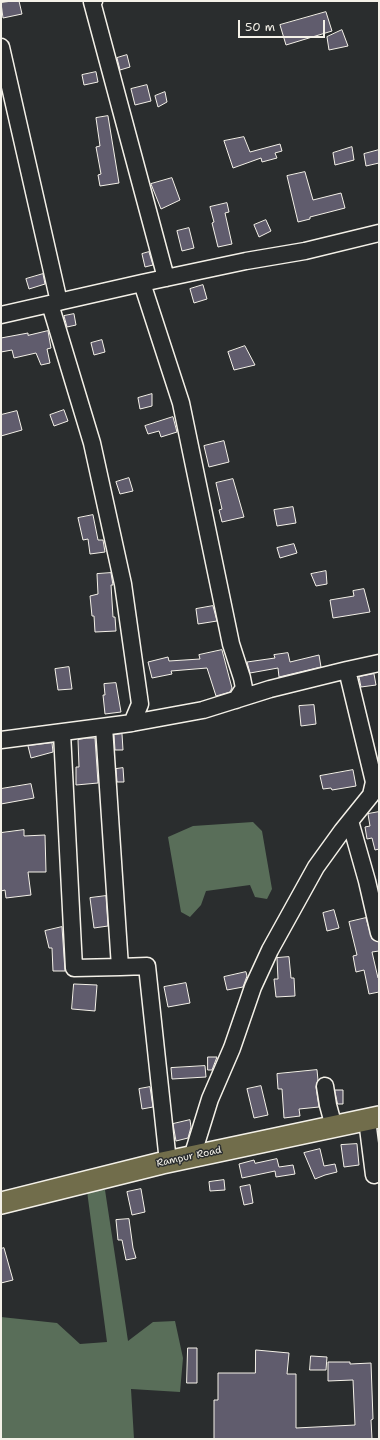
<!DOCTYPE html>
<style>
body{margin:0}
#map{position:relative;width:380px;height:1440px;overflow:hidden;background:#2a2d2e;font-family:"Shantell Sans",sans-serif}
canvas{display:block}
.frame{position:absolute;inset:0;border:2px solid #f4f1e8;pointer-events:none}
.scale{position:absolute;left:238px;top:20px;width:87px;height:18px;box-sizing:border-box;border:2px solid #f4f1e8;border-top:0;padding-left:5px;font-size:12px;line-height:14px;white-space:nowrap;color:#f4f1e8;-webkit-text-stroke:3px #2a2d2e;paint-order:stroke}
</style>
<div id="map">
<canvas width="380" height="1440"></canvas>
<div class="frame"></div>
<div class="scale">50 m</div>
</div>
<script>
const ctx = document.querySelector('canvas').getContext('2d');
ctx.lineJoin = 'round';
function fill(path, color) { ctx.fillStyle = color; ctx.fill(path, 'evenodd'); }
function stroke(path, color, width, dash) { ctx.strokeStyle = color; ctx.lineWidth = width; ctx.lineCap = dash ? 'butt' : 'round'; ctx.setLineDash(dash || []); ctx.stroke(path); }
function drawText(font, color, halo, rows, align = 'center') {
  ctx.font = font + ' "Shantell Sans",sans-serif'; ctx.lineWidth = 3; ctx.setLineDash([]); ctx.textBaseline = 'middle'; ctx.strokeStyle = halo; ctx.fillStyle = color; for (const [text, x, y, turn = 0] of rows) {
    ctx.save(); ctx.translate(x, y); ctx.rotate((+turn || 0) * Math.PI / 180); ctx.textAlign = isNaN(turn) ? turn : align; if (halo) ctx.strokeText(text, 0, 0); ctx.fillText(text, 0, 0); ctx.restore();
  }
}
const green = new Path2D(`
 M253,822L262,831L272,889L267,899L255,897L250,885L206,891L201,905L190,917L181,912L168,837L193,826Z
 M105,1190L128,1341L153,1322L175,1321L183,1358L180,1392L131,1389L134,1439H1V1317L57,1323L80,1344L107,1342L87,1191Z`);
const building = new Path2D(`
 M12,1H19L22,14L3,18L1,3Z
 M326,12L332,31L286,45L280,25Z
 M342,30L348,46L329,50L327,37Z
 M127,55L130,67L120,70L117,58Z
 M96,72L98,82L84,85L82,75Z
 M147,85L151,101L135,105L131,89Z
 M165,92L167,102L158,107L155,96Z
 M108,116L119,183L100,186L98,175L101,174L96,147L100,146L96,118Z
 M244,137L250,152L280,144L282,151L275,153L277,158L262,162L261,158L233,168L224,141Z
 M352,147L354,160L335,165L333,153Z
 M379,150V163L366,166L364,154Z
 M305,172L313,200L341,193L345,208L310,217V219L298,222L287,176Z
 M172,178L180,200L161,209L151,184Z
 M227,203L229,212L225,213L232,244L218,247L212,223L214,222L210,207Z
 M266,220L271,231L259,237L254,225Z
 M189,228L194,248L182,251L177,231Z
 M149,252L153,265L145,267L142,254Z
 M43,274L45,284L29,289L26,279Z
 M203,285L207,299L194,303L190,289Z
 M74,314L76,325L67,327L64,316Z
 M48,331L51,348L47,349L50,363L41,365L36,353L14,358L12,350L1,352V338L28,333V335Z
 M102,340L105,352L94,355L91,343Z
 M245,346L255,365L234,370L228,352Z
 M152,394V406L140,409L138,398Z
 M64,410L68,421L54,426L50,415Z
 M17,411L22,430L1,436V415Z
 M173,417L177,432L161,437L159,431L148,434L145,426Z
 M224,441L229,462L209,467L204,446Z
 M129,478L133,491L120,494L116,482Z
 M233,479L244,517L222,522L219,510L222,509L216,483Z
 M293,507L296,523L277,526L274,510Z
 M93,515L98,540H103L105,552L90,554L88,539L83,540L78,518Z
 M294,544L297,553L280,558L277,548Z
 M326,571L327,584L316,586L311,574Z
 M111,573L113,585H111L113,617H115L116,631L95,632L94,616H92L90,596L98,594L97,574Z
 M364,589L370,612L333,618L330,600L354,596L353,591Z
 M213,606L217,621L198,624L196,609Z
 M222,650L232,688L230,692L216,696L207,668L171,671L172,674L152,678L148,662L168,657L169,661L200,659L199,655Z
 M288,653L290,662L319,655L321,667L279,677L278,668L250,673L247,662L275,658L274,655Z
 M69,667L72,689L58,690L55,669Z
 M374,674L376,685L361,687L359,677Z
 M116,683L121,712L105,714L103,695H105L104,684Z
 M314,705L316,724L301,726L299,706Z
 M122,734L123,750H115L114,735Z
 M87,738H95L98,783L76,785V767H79L78,740Z
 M52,743L53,752L31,758L28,746Z
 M123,768L124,782H117L116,769Z
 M353,770L356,786L332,790L331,788L323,789L320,776Z
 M31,784L34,798L1,804V789Z
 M379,812V849L375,850L372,838L367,839L365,827L370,826L368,814Z
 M24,830V836L45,835L46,872H28L31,895L6,898L5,890L1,891V833Z
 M106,896L108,926L94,928L90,898Z
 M334,910L339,928L327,931L323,913Z
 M366,918L372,939L379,942V951L372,952L378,978H379V992L369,994L364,970L356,972L353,956L357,955L349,922Z
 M62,927L65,971H53L52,948H49L45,931Z
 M289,957L291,978H294L295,996L276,997L274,979H278L277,958Z
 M246,972L247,976L243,987L227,990L224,977Z
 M186,983L190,1003L168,1007L164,987Z
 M74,984L97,985L95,1011L72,1009Z
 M208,1057H217L212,1070H208Z
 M205,1066L206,1077L172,1079L171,1068Z
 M317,1070L318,1080L316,1087L319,1107L299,1109L300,1116L284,1118L282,1089H278L277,1074Z
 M261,1086L268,1115L254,1118L247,1089Z
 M150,1087L153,1107L142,1109L139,1089Z
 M335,1090H343V1104H338Z
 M190,1120L191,1127L188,1138L176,1141L173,1124Z
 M357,1144L359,1165L344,1167L341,1145Z
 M320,1149L324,1166L335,1164L337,1172L325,1175L315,1179L304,1153Z
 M277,1159L279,1167L293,1165L295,1174L276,1177L275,1171L242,1178L239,1164L254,1160L255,1163Z
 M224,1180L225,1190L210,1191L209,1182Z
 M250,1185L253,1203L244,1205L240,1187Z
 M141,1189L145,1212L132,1215L127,1192Z
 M129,1219L133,1248L136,1258L126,1260L122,1240H118L116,1220Z
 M4,1248L13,1280L1,1283V1249Z
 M188,1348H197V1383H187Z
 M256,1350L289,1353L287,1374H296V1428L355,1425L353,1380L328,1381V1362H350V1364L371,1363L373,1419L371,1420L372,1439H214V1400H218V1373H255Z
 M311,1356L327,1357L326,1370H310Z`);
const minor = new Path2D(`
 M94,1L92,2L166,278
 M1,47L59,302
 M142,283L181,403L231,644L242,678L244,688L236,700
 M50,304L92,443L123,584L140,704L132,723
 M1,315L142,283L246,261L305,251L379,233
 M347,670L379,663
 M104,727L120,967L147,966L168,1162
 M62,733L74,968L120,967
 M1,740L132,723L203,710L270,689L347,670L374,782L371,795L342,831L316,867L270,950L253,987L232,1048L210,1099L192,1157
 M350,821L367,881L379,933
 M325,1086L328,1105L334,1127
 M367,1120L374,1175`);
const major = new Path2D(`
 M1,1203L162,1163L379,1117`);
const streetNames = [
 ["Rampur Road",189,1157,-12]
];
fill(green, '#596e59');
fill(building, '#605c6d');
stroke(building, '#f4f1e8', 1);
stroke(minor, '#f4f1e8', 19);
stroke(major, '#f4f1e8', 24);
stroke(minor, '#2a2d2e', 16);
stroke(major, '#716d4b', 21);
drawText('10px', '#f4f1e8', '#2a2d2e', streetNames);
</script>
